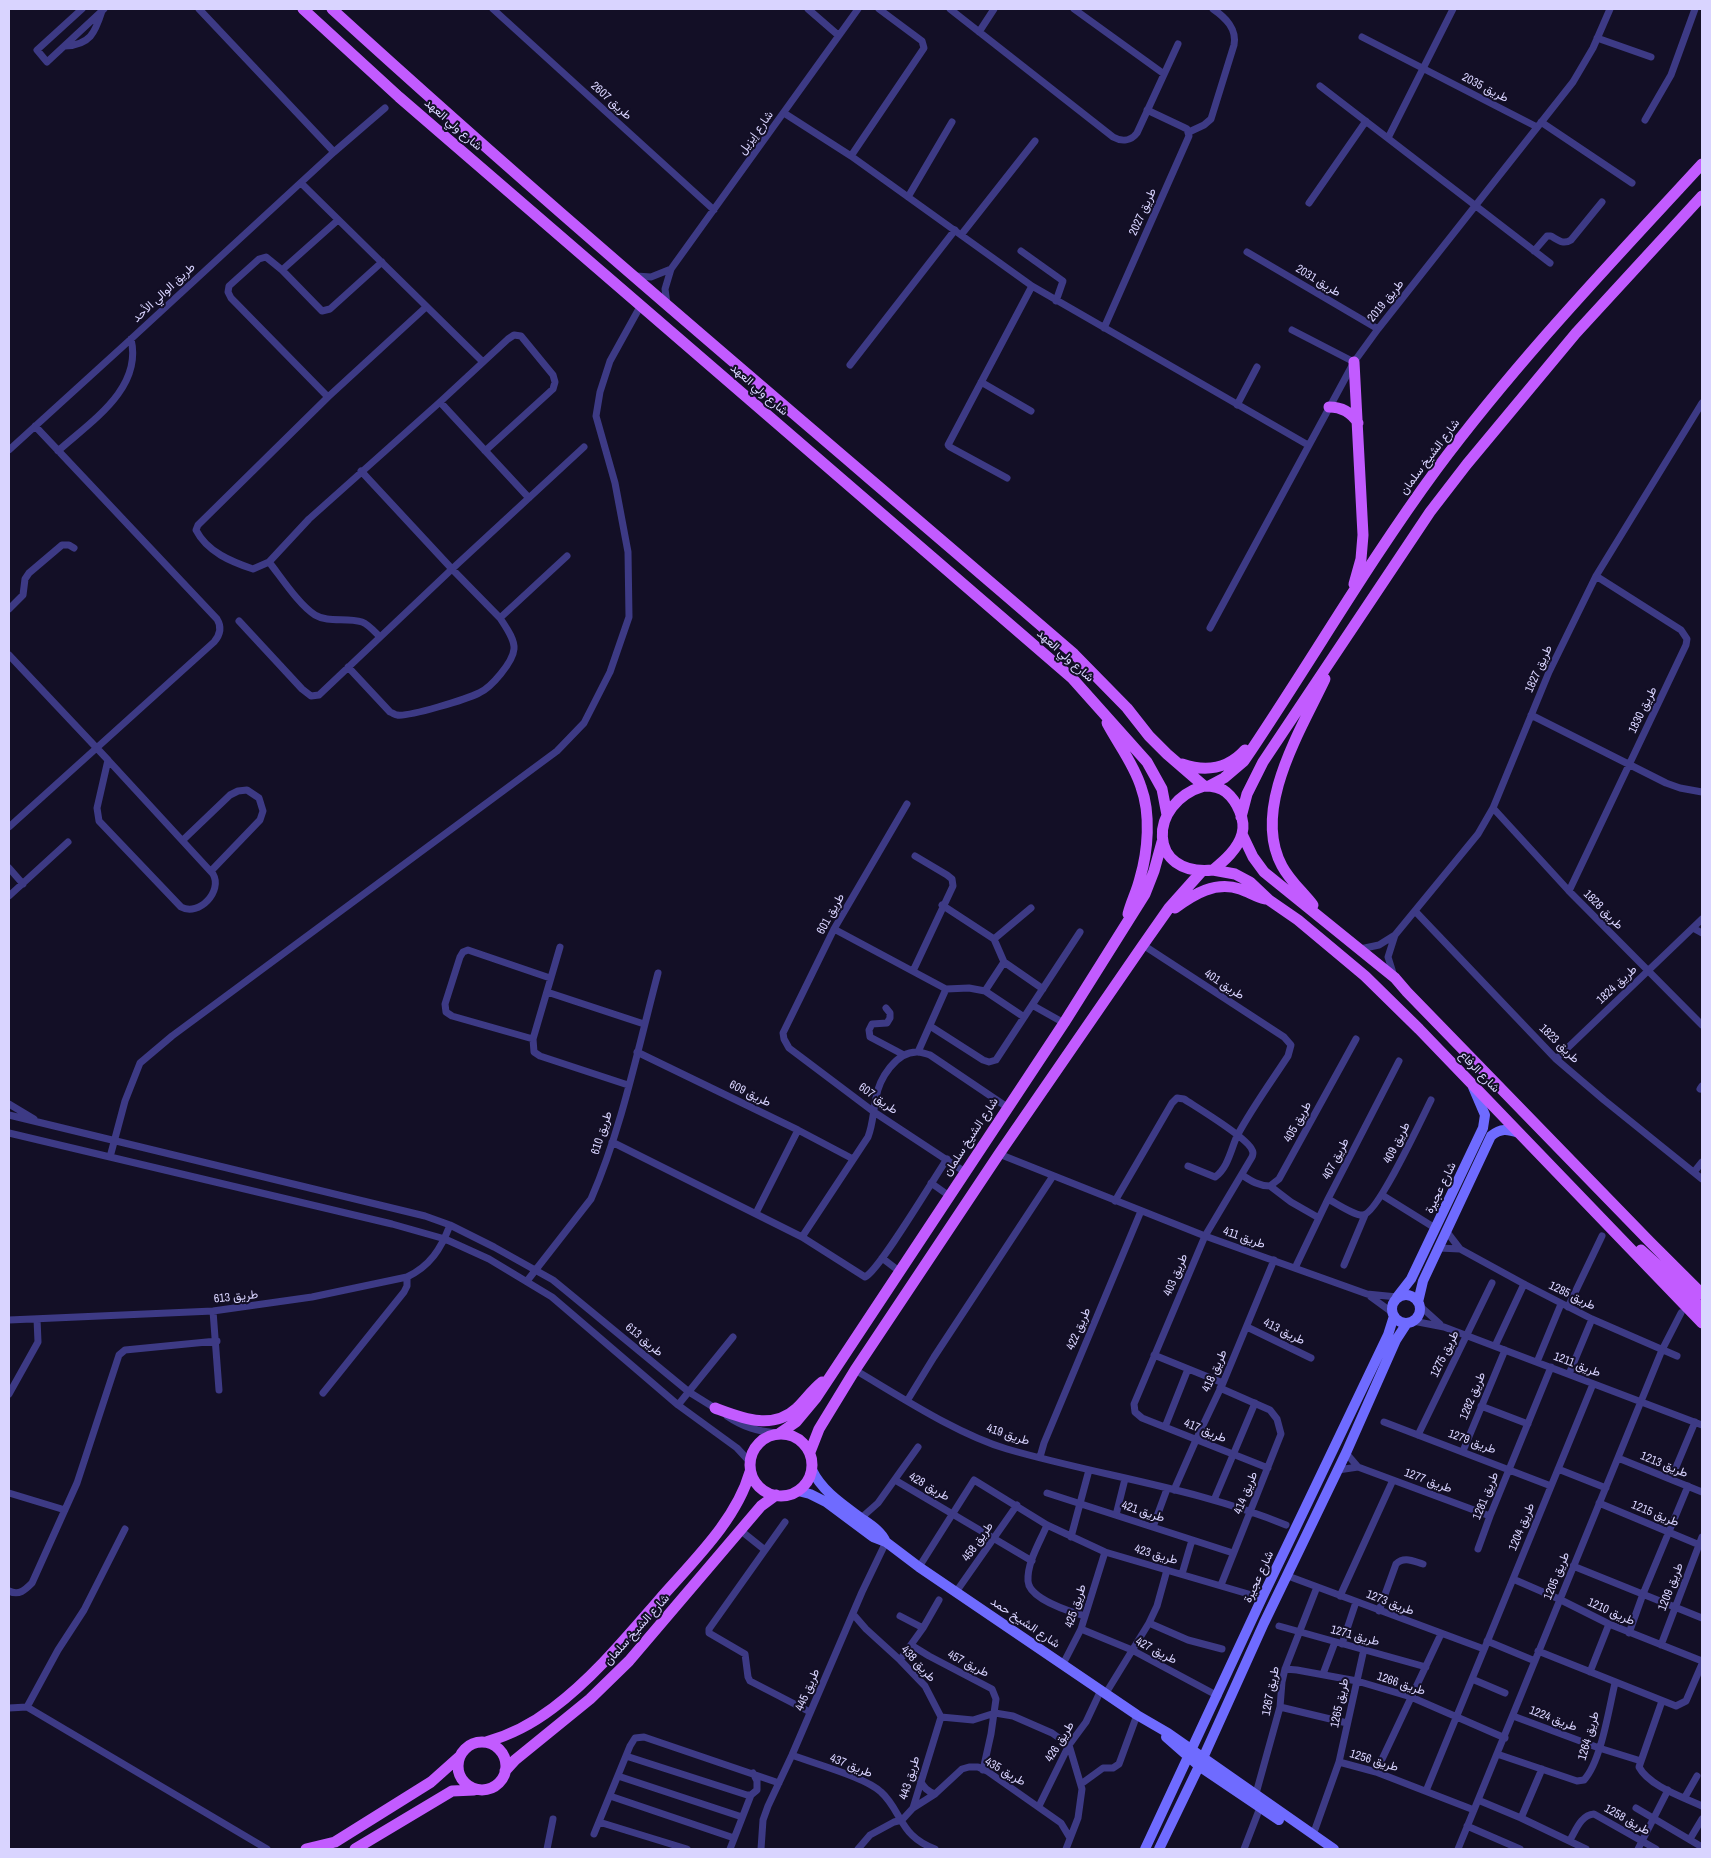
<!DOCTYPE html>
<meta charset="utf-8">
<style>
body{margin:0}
#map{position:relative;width:1711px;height:1858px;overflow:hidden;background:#130f26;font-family:"Archivo Narrow",sans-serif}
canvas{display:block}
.frame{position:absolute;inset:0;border:10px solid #d9d4ff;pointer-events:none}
</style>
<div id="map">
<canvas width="1711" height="1858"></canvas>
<div class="frame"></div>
</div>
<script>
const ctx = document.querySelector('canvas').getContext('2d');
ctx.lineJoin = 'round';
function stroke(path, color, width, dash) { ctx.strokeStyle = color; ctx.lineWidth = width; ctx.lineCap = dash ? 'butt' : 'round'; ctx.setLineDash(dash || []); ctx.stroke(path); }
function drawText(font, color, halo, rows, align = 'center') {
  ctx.font = font + ' "Archivo Narrow",Vazirmatn,sans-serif'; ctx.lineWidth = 4; ctx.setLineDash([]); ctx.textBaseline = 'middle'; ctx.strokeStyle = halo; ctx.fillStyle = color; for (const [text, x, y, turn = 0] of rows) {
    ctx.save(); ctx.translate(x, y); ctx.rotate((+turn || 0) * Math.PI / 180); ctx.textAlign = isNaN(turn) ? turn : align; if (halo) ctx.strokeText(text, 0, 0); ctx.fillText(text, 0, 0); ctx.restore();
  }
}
const street = new Path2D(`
 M82,9L37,50L47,62L104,9
 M199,9L334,152
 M493,9L714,210
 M808,9L838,35
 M950,9L1113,137C1122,142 1131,141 1137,133L1178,44
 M1074,9L1164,74
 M979,32L994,9
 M1362,37L1537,127
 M1597,38L1651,57
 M65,46C90,45 95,33 102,11
 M1320,86L1550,263
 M784,113L851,156L1032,286L1308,445
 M1645,120L1671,75L1695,9
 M1541,122L1632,183
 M1189,132L1204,125L1211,119L1234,45C1237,29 1226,18 1213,9
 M1388,138L1453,9
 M851,156L924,48L922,41L879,9
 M301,183L483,362
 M908,197L952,122
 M1309,203L1366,121
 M338,220L282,270L322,311L330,309L382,262
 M961,235L1035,141
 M1021,251L1063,281L1056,301
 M1534,251L1547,236H1551C1558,240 1563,245 1571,240L1602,202
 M1247,252L1378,329
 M282,270L266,257L259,259L229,286L228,292L231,298L328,397
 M636,276L651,277L671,269
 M667,304L665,289L671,269L858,9
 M426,307L328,397L198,525L196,530C207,552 232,562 253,569L269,562L309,519L440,402L508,339L514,335L521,336L553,375L555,382L553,389L485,451
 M1104,328L1189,136L1187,129L1183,127L1147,110
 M1292,330L1354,362
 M850,365L955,230
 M981,382L1031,411
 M440,402L529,498
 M1237,405L1257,367
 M9,450L131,339L334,152L385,108
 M58,451C90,422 143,389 131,339
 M361,471L452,569L500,618
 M1007,478L950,447L948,445L1032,286
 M269,562C281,577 299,605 315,615C328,623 347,617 362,622C368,624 375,632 380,637
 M9,609L23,595L25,579L29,573L62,545H69L74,548
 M239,621L302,689L311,696L319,695L452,569L584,447
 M1210,628L1354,362L1378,329L1573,82L1593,48L1610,9
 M9,655L108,760
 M348,667L390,712C393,713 395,715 397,715C409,717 467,699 479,693C491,688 513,662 514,649C515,639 505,626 500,618L567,556
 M1531,715L1666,783L1680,788L1702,792
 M108,760L213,874C223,891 199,917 181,907L99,821L97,808Z
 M907,804L834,929L783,1033L784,1039L789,1048L874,1112L965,1172
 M1493,808L1569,891L1702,1025
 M9,827L214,642C220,635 222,627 217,619L35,426
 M183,840L230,795L238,791L247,790L259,798L263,811L260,820L211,871
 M9,868L23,884
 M1569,891L1686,645L1687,639L1681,630L1596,576
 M9,896L68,842
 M942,905L994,939L1004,962L985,991
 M1415,911L1556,1059L1604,1100L1702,1179
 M1693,928L1702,933
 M834,929L946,989L969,988L985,991L1024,1017
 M1395,935L1478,834L1493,808L1549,672L1596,576L1702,403
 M994,939L1031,908
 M1143,945L1284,1037L1291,1045L1288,1056C1271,1082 1252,1108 1237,1136C1231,1149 1228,1168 1215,1177L1188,1166
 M560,947L533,1039L534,1052L540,1056L628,1085
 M1360,949L1379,945L1395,935L1388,957L1393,973
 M1004,962L1043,989
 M913,971L953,886L952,879L947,875L915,856
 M547,992L644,1024
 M1032,1005L1064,1023
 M886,1008L890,1013V1018L887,1023L872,1024L869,1030L870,1037L904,1055
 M930,1026L983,1060L989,1062L996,1060L1080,932
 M533,1039L452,1016L446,1012L445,1004L460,957L463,952L468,950L550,978
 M637,1052L798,1130L853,1159
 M918,1052L946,989
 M1556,1059L1702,919
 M1700,1089L1702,1086
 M9,1104L34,1119
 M9,1115L425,1216L450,1225L494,1247L553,1280L689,1392L718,1410
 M9,1133L392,1224L445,1239L489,1259L552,1297L678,1405L737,1448L750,1462
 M612,1142L802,1237L865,1277C879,1271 934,1178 947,1159
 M999,1154L1205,1236L1367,1294L1397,1297
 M110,1157L125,1101L140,1063L172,1036L557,751L584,723L610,672L629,617L628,552L615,483L596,416L600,392L610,361L641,305
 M1694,1172L1702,1162
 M1242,1175C1251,1181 1259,1186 1270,1186L1279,1179L1356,1039
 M931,1183L948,1195
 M1270,1186L1291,1202L1319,1218
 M1382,1195L1435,1228
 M1328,1199C1336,1203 1355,1216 1363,1215C1378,1213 1422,1118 1431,1100
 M1115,1201L1172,1103L1177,1098L1184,1099C1196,1107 1248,1138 1252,1150C1254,1153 1253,1154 1252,1157L1205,1236L1134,1404L1135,1412L1142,1418L1268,1468
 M756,1213L798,1130
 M1447,1232L1460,1249L1524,1284L1592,1319L1677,1356
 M802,1237L868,1137C873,1124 873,1112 876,1098C879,1079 896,1051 918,1052C922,1052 926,1054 930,1055L1007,1107
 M1439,1248L1460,1249
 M882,1258L899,1271
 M1344,1265L1365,1215
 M1295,1268L1328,1199L1399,1061
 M527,1281L591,1199C622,1128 638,1048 658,973
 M1371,1297L1393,1313
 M1420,1306L1440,1324
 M1568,1307L1602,1236
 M213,1311L219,1390
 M9,1320L213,1311L312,1297L407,1277C430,1266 441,1249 450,1225
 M1413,1321L1444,1327L1702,1425
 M1247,1327L1311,1358
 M1495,1346L1524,1284
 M1154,1355L1223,1383
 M1537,1362L1561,1304
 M855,1370C901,1397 957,1434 1007,1449C1100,1476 1197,1488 1286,1525
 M1569,1374L1592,1319
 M1220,1388L1270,1410L1277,1419L1281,1434L1221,1585
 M323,1393L404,1292L407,1286V1277
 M9,1394L38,1342L37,1319
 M907,1401L934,1357L1053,1176
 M678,1405L733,1337
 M1481,1406L1528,1424
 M727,1416C743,1427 757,1431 776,1433
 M1384,1422L1551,1486
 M1165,1427L1188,1369
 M1418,1435L1492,1283
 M1463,1451L1505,1350
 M1346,1453L1358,1467L1490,1516
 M1040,1457L1044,1443L1141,1211
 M1618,1458L1702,1492
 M1558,1469L1606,1488
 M1338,1470L1358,1467
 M1671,1479L1695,1422
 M895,1480L1032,1561
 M1174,1490L1196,1440L1223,1383L1274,1260
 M9,1493L65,1510
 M1047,1493L1233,1553
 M1214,1500L1255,1403
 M1599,1503L1702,1546
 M1116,1515L1125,1479
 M858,1518H861L878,1503L918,1447
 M785,1522L709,1629V1633L745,1654L748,1677L750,1681L810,1712
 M1047,1525C1040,1542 1027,1562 1028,1581C1029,1599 1071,1612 1085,1616
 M1153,1527L1167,1489
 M740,1530L765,1550
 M1071,1537L1089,1470
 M1478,1549L1490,1516L1551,1367
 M1573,1566L1702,1618
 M919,1567L974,1480L1047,1525L1105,1552L1262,1598
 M1182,1574L1192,1540
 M1288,1576L1484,1649
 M1513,1579L1559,1599L1609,1624L1702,1661
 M9,1591C19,1596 25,1590 32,1583L77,1483L119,1355L125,1350L217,1341
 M956,1592L1017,1505
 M1340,1596L1393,1480
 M1379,1611L1396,1564C1404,1556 1413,1561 1423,1564
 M853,1614L866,1629L900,1660L925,1686L941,1717L973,1720L995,1713L1013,1716L1052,1733L1069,1745L1082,1789L1078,1818L1066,1849
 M900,1616L923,1628
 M1149,1623L1188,1640L1222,1649
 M1279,1626L1426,1667
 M1081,1629L1132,1650L1218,1696
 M1629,1633L1643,1594L1688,1486
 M1487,1641L1535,1661
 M1342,1644L1356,1602
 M911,1645L929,1656L992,1689L996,1699L991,1734L983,1770
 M1661,1645L1702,1537
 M1538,1651L1676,1706L1686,1701L1702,1664
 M900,1660L923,1628L939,1600
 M1063,1664L1081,1629L1105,1552
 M1285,1669L1297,1670L1357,1681L1411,1697L1505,1738
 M1590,1672L1609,1624
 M1323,1674L1335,1642
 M1472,1679L1505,1693
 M1106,1693L1149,1623L1157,1606L1167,1570
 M1662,1701L1639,1767C1649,1786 1683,1797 1702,1806
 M27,1707L58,1650L84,1610L125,1529
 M1280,1707L1347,1723
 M9,1708L27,1707L267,1849
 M1513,1716L1599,1748L1641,1761
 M1497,1754L1577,1781L1584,1780C1601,1762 1609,1708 1615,1683
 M792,1755C815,1764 865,1777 881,1792C895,1804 900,1824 912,1835C919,1842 927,1846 935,1849
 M626,1756L747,1795H751L757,1790V1781L753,1773
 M1339,1762L1376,1772L1474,1810
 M1376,1772L1441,1634
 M618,1776L742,1817
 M920,1780C924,1788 927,1791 935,1794
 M1081,1784L1103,1768H1113L1119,1764L1137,1715
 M1426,1791L1593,1384
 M610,1796L734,1838
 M1255,1797L1280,1707L1282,1682L1285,1669L1317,1587
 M1685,1797L1697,1776
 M1478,1800L1521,1818L1586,1849
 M1039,1806L1069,1745L1086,1722L1101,1690
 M913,1808L935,1794L962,1769L969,1767H978L987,1771L1061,1823L1070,1838
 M1636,1808L1702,1847
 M1521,1818L1542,1769
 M599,1822L687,1849
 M1467,1826L1520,1849
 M594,1834L630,1746L635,1738L644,1737L779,1783
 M1313,1835L1339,1762L1364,1649
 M1690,1839L1702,1819
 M1570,1840C1576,1830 1581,1815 1594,1814L1656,1849
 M547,1849L553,1819
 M730,1849L751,1795
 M761,1849L763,1820L768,1806L792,1755L862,1592L886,1542
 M858,1849L870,1835L894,1822L902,1820L913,1808L941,1717
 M1244,1849L1261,1805
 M1458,1849L1662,1350L1681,1313
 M1638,1849L1668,1790`);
const secondary = new Path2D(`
 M1392 1309a14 14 0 1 1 28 0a14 14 0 1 1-28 0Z
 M1397,1297L1411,1279L1483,1128L1485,1115L1473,1087
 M1418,1302L1423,1281L1491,1136C1501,1128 1507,1129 1519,1133
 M812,1470C822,1491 842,1504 861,1518C871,1525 881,1531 886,1542
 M798,1491L810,1494L826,1502L873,1537L886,1542L919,1567L1137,1715L1168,1733L1334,1849
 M1166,1737L1199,1766L1279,1820
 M1145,1849L1262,1598L1388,1335L1394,1316
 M1159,1849L1203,1758L1264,1623L1346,1453L1396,1340L1407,1323`);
const primary = new Path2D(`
 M303,9L399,97L1072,678L1147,762L1162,789L1167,815
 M332,9C574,230 826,440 1074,654L1127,708L1149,736L1167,754L1204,786
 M1329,407C1342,407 1351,412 1358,423
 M1354,584L1361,559L1363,535L1354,362
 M1107,723C1118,744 1134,764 1141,787C1151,814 1148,851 1140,878C1137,891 1131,902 1128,914
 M1182,764C1205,772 1228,769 1245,750
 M1204,786C1212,786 1220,787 1226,792C1237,801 1246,820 1242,834C1238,849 1224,861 1213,870C1147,877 1147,803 1204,786Z
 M1209,786L1224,778L1244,761C1309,665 1367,564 1436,470C1517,361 1610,264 1702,164
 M1241,817L1247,794L1263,762L1430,512L1467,464L1576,333L1702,196
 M1242,834L1253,857L1264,872L1395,978L1407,992L1650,1242L1702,1294
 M1213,870L1235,874L1250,882L1269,900L1298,920L1365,976L1419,1029L1702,1323
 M1313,905C1303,892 1290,881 1282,866C1251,809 1301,730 1325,679
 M1175,908C1194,894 1215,881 1240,889C1249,892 1256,897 1265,899
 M1641,1250L1662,1269L1702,1309
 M715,1408C742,1418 772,1431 797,1408C806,1399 812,1390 822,1382
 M780,1433L796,1422L816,1398L1064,1023L1145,894L1154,871L1162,842
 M750 1465a31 31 0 1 1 62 0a31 31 0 1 1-62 0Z
 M810,1452L819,1429L855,1370L999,1154L1143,945L1169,908L1202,871
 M486,1742C511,1735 532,1724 553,1708C593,1678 626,1638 659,1600C692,1562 736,1521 750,1472
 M458 1766a24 24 0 1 1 48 0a24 24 0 1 1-48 0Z
 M505,1771L515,1760L590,1699L629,1661L761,1506L776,1495
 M306,1849L335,1842L431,1782L459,1757
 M355,1849L452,1791L474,1790`);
const streetNames = [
 ["طريق 2035",1485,88,27],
 ["طريق 2607",611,101,42],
 ["شارع ولي العهد",453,125,41],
 ["شارع إيزيل",756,133,-54],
 ["طريق 2027",1143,212,-66],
 ["طريق 2031",1318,281,31],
 ["طريق الوالي الأحد",164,293,-43],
 ["طريق 2019",1386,301,-51],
 ["شارع ولي العهد",759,390,41],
 ["شارع الشيخ سلمان",1430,457,-53],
 ["شارع ولي العهد",1065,656,42],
 ["طريق 1827",1539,669,-66],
 ["طريق 1830",1643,710,-64],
 ["طريق 1828",1603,910,45],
 ["طريق 601",831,914,-61],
 ["طريق 401",1224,985,33],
 ["طريق 1824",1617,985,-43],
 ["طريق 1823",1559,1044,44],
 ["شارع الرفاع",1479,1072,46],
 ["طريق 609",750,1094,26],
 ["طريق 607",878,1099,35],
 ["طريق 405",1298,1122,-61],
 ["طريق 610",602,1133,-72],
 ["شارع الشيخ سلمان",971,1137,-57],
 ["طريق 409",1397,1143,-63],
 ["طريق 407",1336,1159,-63],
 ["شارع عجيرة",1441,1188,-64],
 ["طريق 411",1244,1238,19],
 ["طريق 403",1176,1275,-67],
 ["طريق 1285",1572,1296,26],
 ["طريق 613",236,1297,-6],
 ["طريق 422",1079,1329,-67],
 ["طريق 413",1284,1332,26],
 ["طريق 613",644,1340,40],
 ["طريق 1275",1445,1354,-64],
 ["طريق 1211",1577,1365,21],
 ["طريق 418",1215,1371,-66],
 ["طريق 1282",1473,1396,-68],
 ["طريق 417",1205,1431,22],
 ["طريق 419",1008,1435,18],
 ["طريق 1279",1472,1442,20],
 ["طريق 1213",1664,1465,22],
 ["طريق 1277",1428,1481,20],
 ["طريق 428",929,1487,30],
 ["طريق 414",1246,1493,-68],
 ["طريق 1281",1486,1496,-68],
 ["طريق 421",1143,1512,18],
 ["طريق 1215",1655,1514,22],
 ["طريق 1204",1522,1527,-68],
 ["طريق 458",978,1542,-55],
 ["طريق 423",1156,1555,16],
 ["طريق 1205",1557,1576,-68],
 ["شارع عجيرة",1259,1577,-65],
 ["طريق 1209",1671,1587,-69],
 ["طريق 1273",1390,1603,21],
 ["طريق 425",1076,1606,-72],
 ["طريق 1210",1611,1612,24],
 ["شارع الشيخ حمد",1025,1623,34],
 ["شارع الشيخ سلمان",637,1630,-48],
 ["طريق 1271",1355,1636,15],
 ["طريق 427",1156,1651,27],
 ["طريق 438",918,1664,47],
 ["طريق 457",968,1664,27],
 ["طريق 1266",1401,1684,18],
 ["طريق 445",808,1690,-67],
 ["طريق 1267",1271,1691,-79],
 ["طريق 1265",1340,1703,-78],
 ["طريق 1224",1553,1719,21],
 ["طريق 1264",1589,1736,-74],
 ["طريق 426",1060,1742,-59],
 ["طريق 1256",1374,1761,17],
 ["طريق 437",851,1766,22],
 ["طريق 435",1005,1772,30],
 ["طريق 443",910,1778,-73],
 ["طريق 1258",1627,1820,29]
];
stroke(street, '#3d3a85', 7);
stroke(secondary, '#6f6bff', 10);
stroke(primary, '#c25bff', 11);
drawText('12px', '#d9d4ff', '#130f26', streetNames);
</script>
